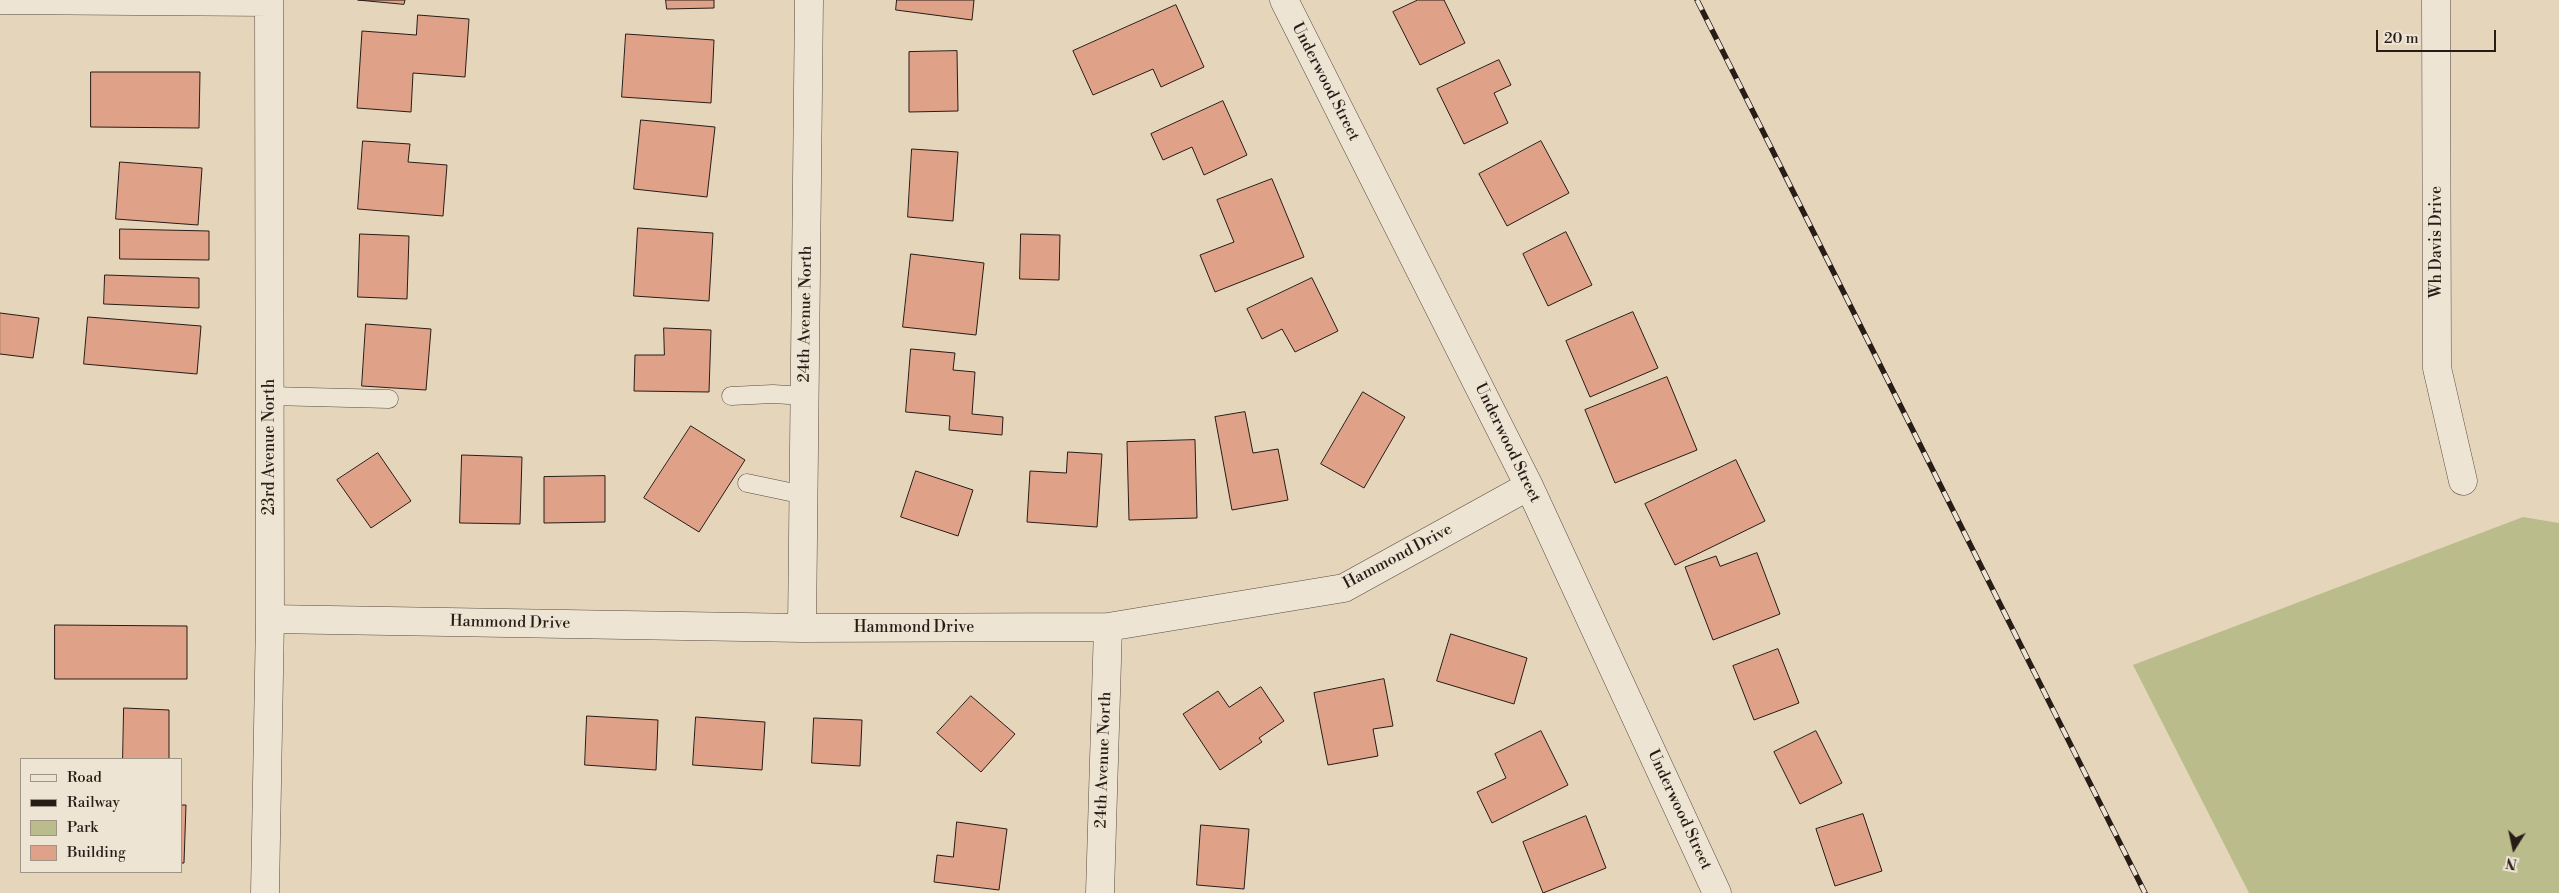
<!DOCTYPE html>
<style>
body{margin:0}
#map{position:relative;width:2559px;height:893px;overflow:hidden;background:#e5d6bb;font-family:"Libre Bodoni",serif}
canvas{display:block}
.legend{position:absolute;left:20px;top:758px;width:162px;height:115px;box-sizing:border-box;background:#eee4d3;border:1px solid #9f9488;margin:0;padding:6px 9px;list-style:none;font-size:15px;color:#281c17}
.legend li{display:flex;align-items:center;gap:10px;height:25px}
.legend b{width:25px;border:1px solid #9f9488}
.north{position:absolute;left:2489px;top:823px;width:50px;height:50px;-webkit-text-stroke:4px #eee4d3;paint-order:stroke;rotate:190deg;font-size:14px;font-weight:700;line-height:20px;text-align:center;color:#281c17}
.north::after{content:'';display:block;margin:auto;width:18px;height:22px;background:#281c17;clip-path:polygon(50% 0,100% 100%,50% 72%,0 100%)}
.scale{position:absolute;left:2376px;top:30px;width:120px;height:22px;box-sizing:border-box;border:2px solid #281c17;border-top:0;padding-left:6px;font-size:15px;line-height:18px;white-space:nowrap;color:#281c17;-webkit-text-stroke:4px #eee4d3;paint-order:stroke}
</style>
<div id="map">
<canvas width="2559" height="893"></canvas>
<ul class="legend">
<li><b style="height:6px;background:#eee4d3"></b>Road</li>
<li><b style="height:6px;background:#281c17"></b>Railway</li>
<li><b style="height:14px;background:#babc8c"></b>Park</li>
<li><b style="height:14px;background:#dfa188"></b>Building</li>
</ul>
<div class="north">N</div>
<div class="scale">20 m</div>
</div>
<script>
const ctx = document.querySelector('canvas').getContext('2d');
ctx.lineJoin = 'round';
function fill(path, color) { ctx.fillStyle = color; ctx.fill(path, 'evenodd'); }
function stroke(path, color, width, dash) { ctx.strokeStyle = color; ctx.lineWidth = width; ctx.lineCap = dash ? 'butt' : 'round'; ctx.setLineDash(dash || []); ctx.stroke(path); }
function drawText(font, color, halo, rows, align = 'center') {
  ctx.font = font + ' "Libre Bodoni",serif'; ctx.lineWidth = 5; ctx.setLineDash([]); ctx.textBaseline = 'middle'; ctx.strokeStyle = halo; ctx.fillStyle = color; for (const [text, x, y, turn = 0] of rows) {
    ctx.save(); ctx.translate(x, y); ctx.rotate((+turn || 0) * Math.PI / 180); ctx.textAlign = isNaN(turn) ? turn : align; if (halo) ctx.strokeText(text, 0, 0); ctx.fillText(text, 0, 0); ctx.restore();
  }
}
const green = new Path2D(`
 M2523,517L2559,523V893H2249L2133,665Z`);
const building = new Path2D(`
 M358,0H405L404,4Z
 M666,0H714V8L667,9Z
 M897,0H974L972,20L896,10Z
 M1418,0H1444L1465,43L1420,65L1393,12Z
 M1176,5L1204,67L1161,87L1153,69L1093,95L1073,51Z
 M418,15L469,19L465,77L413,73L411,112L357,108L362,31L416,35Z
 M626,34L714,40L711,103L622,97Z
 M957,51L958,111L909,112V52Z
 M1499,60L1511,85L1494,93L1508,123L1464,144L1437,89Z
 M91,72H200L199,128L91,127Z
 M1223,101L1247,155L1204,175L1192,147L1163,160L1151,134Z
 M641,120L715,127L707,197L634,189Z
 M363,141L410,144L408,162L447,165L443,216L358,209Z
 M1541,141L1569,193L1507,226L1479,174Z
 M912,149L958,152L953,221L908,217Z
 M120,162L202,168L198,225L116,219Z
 M1272,179L1304,257L1215,292L1200,255L1234,242L1217,200Z
 M638,228L713,233L709,301L634,296Z
 M120,229L209,231V260L120,259Z
 M1566,232L1592,285L1548,306L1523,254Z
 M360,234L409,236L407,299L358,297Z
 M1021,234L1060,235L1059,280L1020,279Z
 M911,254L984,263L976,335L903,327Z
 M105,275L199,278V308L104,304Z
 M1312,278L1338,331L1295,352L1282,329L1262,339L1247,309Z
 M1633,312L1658,368L1590,397L1566,341Z
 M0,313L39,318L33,358L0,354Z
 M88,317L201,326L197,374L84,364Z
 M366,324L431,329L426,390L362,386Z
 M664,328L711,330L709,392L634,391L635,355H664Z
 M911,349L955,353L953,370L975,372L972,414L1003,417L1002,435L949,430L950,416L906,412Z
 M1667,377L1697,450L1615,483L1585,410Z
 M1363,392L1405,417L1364,488L1321,464Z
 M1245,412L1253,453L1278,449L1288,500L1232,510L1215,417Z
 M691,426L745,460L699,532L644,498Z
 M1195,440L1197,518L1129,520L1127,442Z
 M1068,452L1102,454L1097,527L1027,522L1030,471L1066,473Z
 M378,453L411,501L371,528L337,480Z
 M462,455L522,457L520,524L460,523Z
 M1736,460L1765,521L1675,565L1645,504Z
 M916,471L973,490L958,536L901,517Z
 M605,476V522L544,523V477Z
 M1757,553L1780,614L1713,640L1685,567L1716,556L1720,566Z
 M55,625L187,626V679H55Z
 M1451,634L1527,658L1514,704L1437,681Z
 M1778,649L1799,703L1754,720L1733,666Z
 M1384,679L1393,726L1373,729L1378,756L1328,765L1314,693Z
 M1261,687L1284,721L1259,738L1262,742L1220,770L1183,714L1218,691L1229,707Z
 M971,696L1015,734L981,772L937,733Z
 M124,708L169,710V759H123Z
 M587,716L658,720L656,770L585,765Z
 M696,717L765,722L762,770L693,765Z
 M814,718L862,720L860,766L812,763Z
 M1541,731L1568,785L1492,823L1477,792L1506,778L1495,754Z
 M1816,731L1842,783L1800,804L1774,752Z
 M181,805H186L184,863H181Z
 M1863,814L1882,871L1835,886L1816,829Z
 M1586,816L1606,868L1543,893L1523,842Z
 M957,822L1007,829L999,890L934,882L937,855L953,857Z
 M1201,825L1249,829L1244,889L1197,885Z`);
const service = new Path2D(`
 M270,396L389,399
 M731,396L773,394L805,396
 M747,483L804,495`);
const minor = new Path2D(`
 M0,0L269,2
 M1284,0L1529,486L1717,893
 M2436,0L2437,368L2463,481
 M270,619L802,628L1108,627L1344,588L1529,486
 M802,628L809,0
 M265,893L270,619L269,0
 M1100,893L1108,627`);
const rail = new Path2D(`
 M1697,0L2145,893`);
const streetNames = [
 ["Underwood Street",1325,82,63],
 ["Wh Davis Drive",2437,242,-90],
 ["24th Avenue North",806,314,-89],
 ["Underwood Street",1507,443,64],
 ["23rd Avenue North",270,447,-90],
 ["Hammond Drive",1398,557,-28],
 ["Hammond Drive",510,623,1],
 ["Hammond Drive",914,628],
 ["24th Avenue North",1104,760,-88],
 ["Underwood Street",1679,810,65]
];
fill(green, '#babc8c');
fill(building, '#dfa188');
stroke(building, '#281c17', 1);
stroke(service, '#574a40', 19);
stroke(minor, '#574a40', 29);
stroke(service, '#eee4d3', 18);
stroke(minor, '#eee4d3', 28);
stroke(rail, '#281c17', 5.5);
stroke(rail, '#eee4d3', 4, [11]);
drawText('16px', '#281c17', '#eee4d3', streetNames);
</script>
